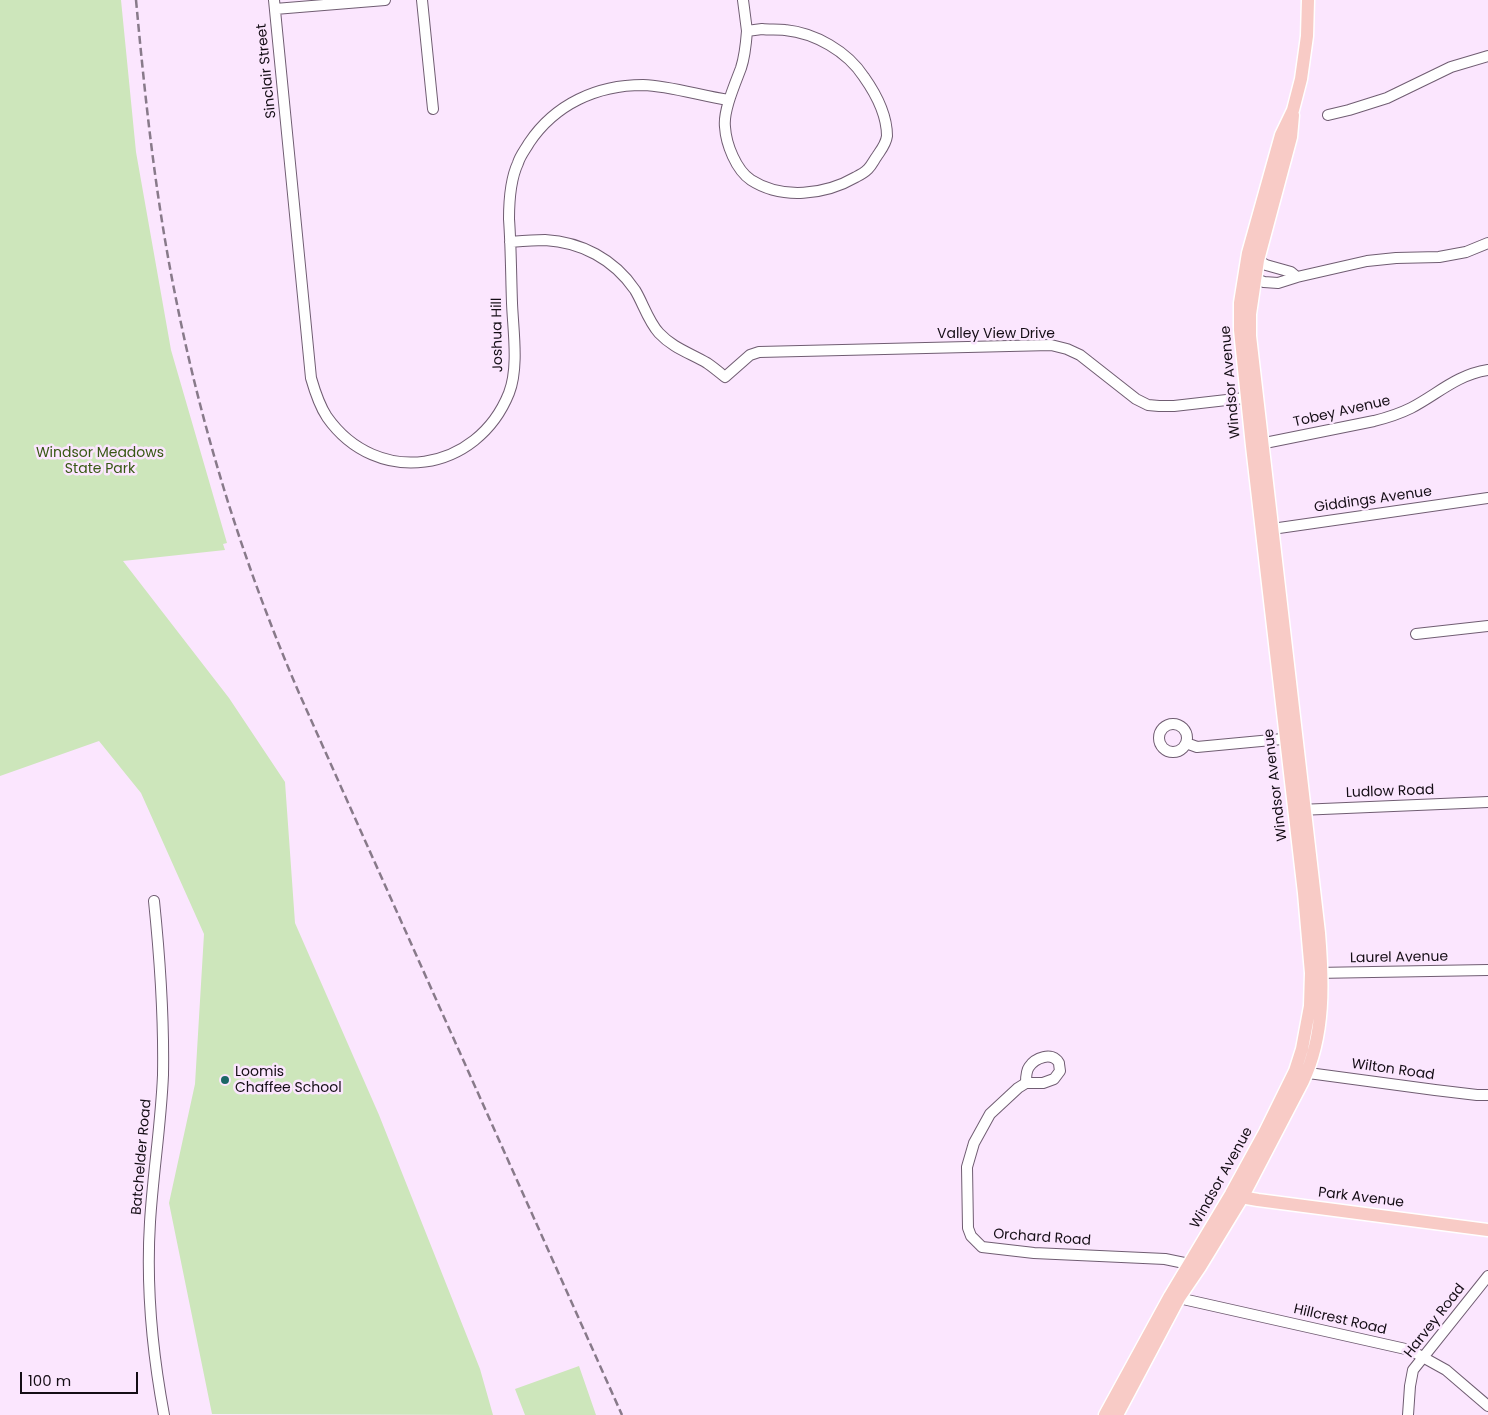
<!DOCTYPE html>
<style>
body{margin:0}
#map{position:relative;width:1488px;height:1415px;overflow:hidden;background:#fbe6fe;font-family:Poppins,sans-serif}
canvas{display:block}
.scale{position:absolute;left:20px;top:1372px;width:118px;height:22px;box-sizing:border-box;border:2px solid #140d15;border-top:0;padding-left:6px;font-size:15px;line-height:18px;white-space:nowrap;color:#140d15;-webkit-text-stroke:4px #fbe6fe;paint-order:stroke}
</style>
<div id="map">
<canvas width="1488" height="1415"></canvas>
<div class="scale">100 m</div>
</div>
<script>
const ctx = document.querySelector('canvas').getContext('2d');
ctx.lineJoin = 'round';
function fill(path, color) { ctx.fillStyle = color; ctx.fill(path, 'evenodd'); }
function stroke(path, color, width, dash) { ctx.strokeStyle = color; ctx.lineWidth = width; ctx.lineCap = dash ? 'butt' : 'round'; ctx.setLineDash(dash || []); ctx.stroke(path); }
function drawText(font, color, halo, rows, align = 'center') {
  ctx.font = font + ' Poppins,sans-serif'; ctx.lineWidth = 5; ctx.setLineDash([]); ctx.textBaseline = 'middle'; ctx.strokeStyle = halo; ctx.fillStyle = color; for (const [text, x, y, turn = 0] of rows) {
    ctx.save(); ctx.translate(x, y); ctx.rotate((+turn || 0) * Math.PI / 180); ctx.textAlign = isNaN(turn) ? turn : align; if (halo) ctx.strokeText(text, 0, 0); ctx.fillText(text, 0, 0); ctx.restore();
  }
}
const green = new Path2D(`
 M0,0H121L136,152L171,350L227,543L223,544L225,550L123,561L229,698L285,782L295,923L379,1115L480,1369L493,1415L212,1414L169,1203L195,1084L204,934L141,793L99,741L0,776Z
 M579,1366L596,1415H525L515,1389Z`);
const minor = new Path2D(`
 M274,0L311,378C315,392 319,405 327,417C377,488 477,473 509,393C519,367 513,330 512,303C511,275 511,247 509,219C509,201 510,180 518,163C520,156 525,150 529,143C555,104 597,85 643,85C671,86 701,96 729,100
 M422,0L433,109
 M743,0L747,31
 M275,9L385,0
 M762,29C769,30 777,29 785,30C815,33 847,51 864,77C876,94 887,115 887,136C886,144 881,150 877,156C874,160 872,165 868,169C865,172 860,175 856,177C825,195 782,200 751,180C736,170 726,144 725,127C723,111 735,84 741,68C745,56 746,44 747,31Z
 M1328,115L1349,110L1387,98L1451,67L1488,56
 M510,242C522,241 533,240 545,240C581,242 614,259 635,290C643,303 648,321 659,333C673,348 690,353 707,363C713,367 719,372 725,377L750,355L759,352L1051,345L1067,349L1080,355L1136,399L1148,405L1159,406H1174L1253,397
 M1253,257L1266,265L1291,272L1297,277
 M1250,277L1264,282L1278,283L1297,277L1367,261L1396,258L1439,257L1466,252L1488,243
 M1255,445L1374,421C1386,418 1399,414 1411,408C1438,394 1456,375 1488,370
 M1265,530L1488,498
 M1416,634L1488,626
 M1159 738a14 14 0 1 1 28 0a14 14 0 1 1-28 0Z
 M1186,743L1197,747L1293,738
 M1299,810L1488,802
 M154,901C160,959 164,1017 163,1075C161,1124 153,1173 150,1222C146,1287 152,1351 164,1415
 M1315,973L1488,970
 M1301,1072L1435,1090L1477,1095H1488
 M1026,1083C1026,1078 1026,1071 1029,1067C1035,1058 1052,1051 1059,1063C1059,1064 1060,1071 1060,1071L1054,1079L1043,1083H1026L1018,1088L990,1114L974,1143L967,1167L968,1228L971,1236L982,1247L1034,1253L1165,1259L1194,1265
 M1174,1297L1410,1350L1446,1370L1488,1406
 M1408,1415L1410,1386L1413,1370L1488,1276`);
const major = new Path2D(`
 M1235,1196L1258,1200L1488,1230
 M1105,1415L1170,1296L1231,1194L1265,1132L1295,1071L1302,1049L1310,1006L1311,973L1304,893L1252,446L1240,330V303L1248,253L1281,135L1293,110L1301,79L1307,36L1308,0
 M1117,1415L1179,1298L1200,1267L1242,1198L1303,1081C1325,1035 1323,982 1319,933L1250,336V314L1258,260L1291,137L1293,115`);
const rail = new Path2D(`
 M136,0C145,97 155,193 174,289C201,428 243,563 299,693L622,1415`);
const markers = [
 [225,1080,5,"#1a6766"]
];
const streetNames = [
 ["Sinclair Street",267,71,-96],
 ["Valley View Drive",996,334],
 ["Joshua Hill",498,335,-91],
 ["Windsor Avenue",1231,382,-95],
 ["Tobey Avenue",1342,412,-13],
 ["Giddings Avenue",1373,500,-8],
 ["Windsor Avenue",1276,785,-97],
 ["Ludlow Road",1390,792,-2],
 ["Laurel Avenue",1399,958,-1],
 ["Wilton Road",1393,1070,8],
 ["Batchelder Road",142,1157,-85],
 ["Windsor Avenue",1222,1178,-61],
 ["Park Avenue",1361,1198,7],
 ["Orchard Road",1042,1238,4],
 ["Hillcrest Road",1340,1320,13],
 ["Harvey Road",1435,1321,-52]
];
const parkNames = [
 ["Windsor Meadows",100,453],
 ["State Park",100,469]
];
const poiNames = [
 ["Loomis",235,1072],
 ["Chaffee School",235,1088]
];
fill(green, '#cde6bb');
stroke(minor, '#705d72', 12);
stroke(major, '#fff', 15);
stroke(minor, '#fff', 10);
stroke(major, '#f8cbc6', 12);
stroke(rail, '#887a8a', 2.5, [8, 4]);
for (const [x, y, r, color] of markers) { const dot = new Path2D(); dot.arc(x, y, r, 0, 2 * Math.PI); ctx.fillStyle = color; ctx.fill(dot); stroke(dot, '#fbe6fe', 2); }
drawText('14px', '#140d15', '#fbe6fe', streetNames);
drawText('14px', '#375814', '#fbe6fe', parkNames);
drawText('14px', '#140d15', '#fbe6fe', poiNames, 'left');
</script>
